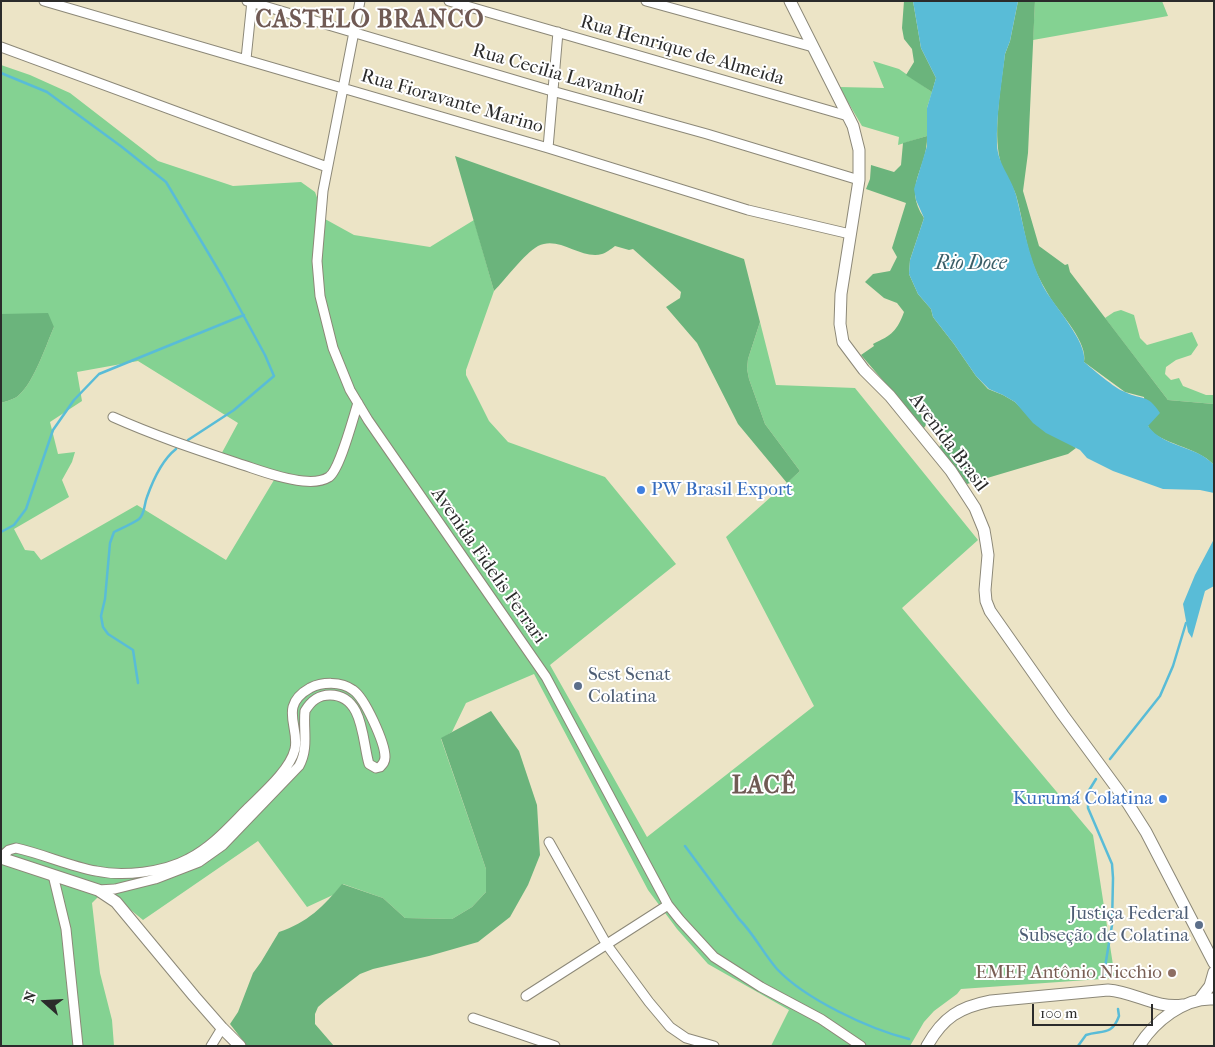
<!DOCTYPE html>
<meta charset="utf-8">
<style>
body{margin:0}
#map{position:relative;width:1215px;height:1047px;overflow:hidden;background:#ece4c6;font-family:"IM FELL French Canon",serif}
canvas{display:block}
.frame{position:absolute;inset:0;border:2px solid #2b2b2b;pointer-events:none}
.north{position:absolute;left:20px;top:977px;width:50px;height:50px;-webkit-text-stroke:4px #fff;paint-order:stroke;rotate:289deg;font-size:14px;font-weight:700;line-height:20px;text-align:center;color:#2b2b2b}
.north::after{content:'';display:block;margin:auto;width:18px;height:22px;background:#2b2b2b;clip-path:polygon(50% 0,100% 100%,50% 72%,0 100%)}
.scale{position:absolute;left:1032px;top:1004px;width:121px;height:22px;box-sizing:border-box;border:2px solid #2b2b2b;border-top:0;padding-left:6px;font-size:15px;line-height:18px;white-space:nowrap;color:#2b2b2b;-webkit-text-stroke:4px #fff;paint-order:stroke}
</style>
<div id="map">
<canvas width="1215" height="1047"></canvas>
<div class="frame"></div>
<div class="north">N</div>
<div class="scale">100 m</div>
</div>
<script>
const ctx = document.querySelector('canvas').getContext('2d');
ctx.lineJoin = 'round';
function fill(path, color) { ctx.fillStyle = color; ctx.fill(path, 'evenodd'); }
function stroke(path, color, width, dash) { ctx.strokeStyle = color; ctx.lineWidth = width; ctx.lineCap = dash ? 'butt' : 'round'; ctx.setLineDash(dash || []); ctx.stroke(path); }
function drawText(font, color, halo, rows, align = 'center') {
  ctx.font = font + ' "IM FELL French Canon",serif'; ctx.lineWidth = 4; ctx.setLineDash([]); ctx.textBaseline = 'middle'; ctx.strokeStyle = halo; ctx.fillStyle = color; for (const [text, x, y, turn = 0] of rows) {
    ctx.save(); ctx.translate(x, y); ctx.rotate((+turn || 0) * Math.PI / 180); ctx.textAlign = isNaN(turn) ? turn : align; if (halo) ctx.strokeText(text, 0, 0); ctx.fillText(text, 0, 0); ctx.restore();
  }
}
const green = new Path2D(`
 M1035,1H1162L1168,16L1033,40Z
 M873,61L899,69L932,92L927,108V136L898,145L899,137L862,126L839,87L884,88Z
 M1,65L30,75L70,93L158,161L233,186L301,182L315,192L325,219L354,235L430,247L474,220L494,291L466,370V375L489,421L508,442L605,477L676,564L550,665L647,837L814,706L726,537L800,471L765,424L749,379L747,369L748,359L760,322L776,385L855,388L978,540L902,608L1093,835L1115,978L961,989L957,994L934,1011L924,1022L910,1046H771L789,1010L708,964L677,929L648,890L534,674L466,703L452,732L441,739L486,869V892L472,907L452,919L405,918L383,898L343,884L333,895L307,907L258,841L143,920L121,902L100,895L92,903L100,973L112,1020L114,1046H1V403C7,401 15,399 19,395C34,382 46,345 54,327L20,314H1ZM138,361L238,423L218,460L277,475L226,560L137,505L41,560L34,551L25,550L14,529L69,497L62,480L72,462L75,452L58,454L50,422L82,401L77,372Z
 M1121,310L1134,315L1140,338L1147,345L1192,332L1198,345L1191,355L1176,360L1166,367L1165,374L1171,380L1179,378L1183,386L1206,395H1214V404L1168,400L1105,318L1114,312Z`);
const forest = new Path2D(`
 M904,1H913L921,48L936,78L932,92L906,75L914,62L912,49L904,39L902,28Z
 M1018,1H1035L1028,153L1023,191L1039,246L1065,265L1068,264L1070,272L1168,400L1214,404V465C1197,446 1159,444 1149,428C1145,420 1145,406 1144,397L1125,392L1084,362C1088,343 1061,314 1051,299C1045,289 1039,279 1035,269C1025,245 1023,219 1016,195C1012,183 1002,172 1000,160C993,130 1001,85 1005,54L1010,41Z
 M927,136C928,169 902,185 924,218L910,260L909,274L918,294L931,309L933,317L954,344L976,376L988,389L1003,395L1015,402L1024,411L1076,448L1068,454L967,484L939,447L949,437L918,396L909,399L927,423L924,428L861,355L874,346L873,344C892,335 897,331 904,312L897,303L884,298L865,282L873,274L890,271L897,257L892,248L906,203L866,189L870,179L871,165L894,172L901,165L903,143Z
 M455,156L744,259L760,322L748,359L747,369L749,379L765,424L800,471L787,483L738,424L697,343L666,307L680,298L681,292L633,249L629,250L615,246C611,249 606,253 602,254C581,260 559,235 538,246C524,254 506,279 494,291Z
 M48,313L54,327C46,345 34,382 19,395C15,399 7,401 1,403V314Z
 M491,711L519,751L537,805L540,855L528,885L510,917L478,942L429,956L373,969L360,974L326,1000L318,1007L315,1014V1024L334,1046H247L230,1024L238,1012L253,973L261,962L279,932C307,923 324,906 342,884L383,898L405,918L452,919L472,907L486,892V869L441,738Z`);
const water = new Path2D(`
 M913,1H1018L1010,41L1005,54C1002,83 996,115 997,145C998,164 1011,177 1016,195C1024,227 1028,256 1043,286C1053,305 1088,342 1084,362C1094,370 1114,388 1125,392C1143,401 1147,393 1160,413L1148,426C1164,448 1196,445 1214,465V493L1200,490L1163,489L1113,471L1087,458L1080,450L1046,433L1033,423L1015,402L1003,395L989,389L976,376L954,344L933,317L931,309L918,294L909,274L910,260L924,218L916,200L914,189L927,146V108L936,78L921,48Z
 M1214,539V586L1205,591L1192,638L1188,632L1183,604L1195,575Z`);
const stream = new Path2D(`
 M1,73L47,92L122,147L166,182L222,276L265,355L274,376L234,410L188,440
 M1,532L14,525L26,509L53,430L74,400L99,374L244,315
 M138,683L133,650L108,634L103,627L101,616L105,599L110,543L114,532C122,528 132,524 139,519C145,514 144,504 147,497C153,480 162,460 176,449
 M1110,759L1160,696L1173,666L1186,623
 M1096,779L1088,792V808L1112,864L1113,878L1112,925L1105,967V976
 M685,846L739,919C754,934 763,953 777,969C805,999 869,1029 909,1039
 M1078,1046L1086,1035C1102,1030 1112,1036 1119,1016L1118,1009`);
const street = new Path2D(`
 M44,1L548,148L748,210L850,234
 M247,1L552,91L707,134L859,180
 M360,1L323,191L317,261L320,296L333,348L350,390L368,420L546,677L668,905L680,920L714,957L761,987L821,1019L861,1046
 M449,1L848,116
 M646,1L813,47
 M1,47L327,167
 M246,59L252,1
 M548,148L558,32
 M113,417C153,435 195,449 237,463C259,470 281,479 303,481C312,482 321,482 329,477C340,469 353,418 358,403
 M549,842L607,945L649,1002L670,1027L686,1038L714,1046
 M1,857L9,850L16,848C43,854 69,866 96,871C123,877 164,872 188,859C212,847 230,826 248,808C263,793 290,770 295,749C300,727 278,706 310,688C322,682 341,681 353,690C365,698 385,743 385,757C385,762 383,764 380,767L376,768L369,764C362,741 364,695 330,695C318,695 311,701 305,711C303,730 309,748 299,766L223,845L199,862L155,879L115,889L98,890
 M53,875L66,929L78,1046
 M526,996L668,905
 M473,1018L555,1046
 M211,1046L222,1028`);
const secondary = new Path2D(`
 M790,1L853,126L859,150V180L841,294L840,324L843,342L864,370L890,396L951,471L975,508L984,530L986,542L988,555L985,590L986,601L990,611L1063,715L1127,802L1146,832L1214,963
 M1,858L98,890L116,902L194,996L222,1028L240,1046
 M1200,999L1210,986L1214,972
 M927,1046C943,1017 960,1007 991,1001L1108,990C1135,992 1156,1009 1183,1005
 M1139,1046C1154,1022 1184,997 1214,999`);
const markers = [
 [641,490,5,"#3f7fe0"],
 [578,686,5,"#5c6f8a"],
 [1163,799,5,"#3f7fe0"],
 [1199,925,5,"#5c6f8a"],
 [1172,973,5,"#8d6e63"]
];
const streetNames = [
 ["Rua Henrique de Almeida",682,51,16],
 ["Rua Cecilia Lavanholi",558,75,16],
 ["Rua Fioravante Marino",452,102,16],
 ["Avenida Brasil",948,443,53],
 ["Avenida Fidelis Ferrari",488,566,55]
];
const shopNames = [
 ["PW Brasil Export",651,490],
 ["Kurumá Colatina",1153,799,"right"]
];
const serviceNames = [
 ["Sest Senat",588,675],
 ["Colatina",588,697],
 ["Justiça Federal",1189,914,"right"],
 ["Subseção de Colatina",1189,936,"right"]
];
const educationNames = [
 ["EMEF Antônio Nicchio",1162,973]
];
const waterNames = [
 ["Rio Doce",971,264]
];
const districtNames = [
 ["CASTELO BRANCO",370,21],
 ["LACÊ",764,787]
];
fill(green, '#84d292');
fill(forest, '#6bb47c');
fill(water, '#59bcd7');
stroke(stream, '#59bcd7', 2.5);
stroke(street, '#8c8878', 11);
stroke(secondary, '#8c8878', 13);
stroke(street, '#fff', 9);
stroke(secondary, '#fff', 11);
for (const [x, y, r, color] of markers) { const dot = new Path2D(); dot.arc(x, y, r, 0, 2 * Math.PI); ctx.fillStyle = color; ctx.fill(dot); stroke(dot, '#fff', 2); }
drawText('19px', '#2b2b2b', '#fff', streetNames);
drawText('19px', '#366cbe', '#fff', shopNames, 'left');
drawText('19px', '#4e5e75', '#fff', serviceNames, 'left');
drawText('19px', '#785e54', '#fff', educationNames, 'right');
drawText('italic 20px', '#3b5e67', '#fff', waterNames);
ctx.letterSpacing = '1px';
drawText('bold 24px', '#705a54', '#fff', districtNames);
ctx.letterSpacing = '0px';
</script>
